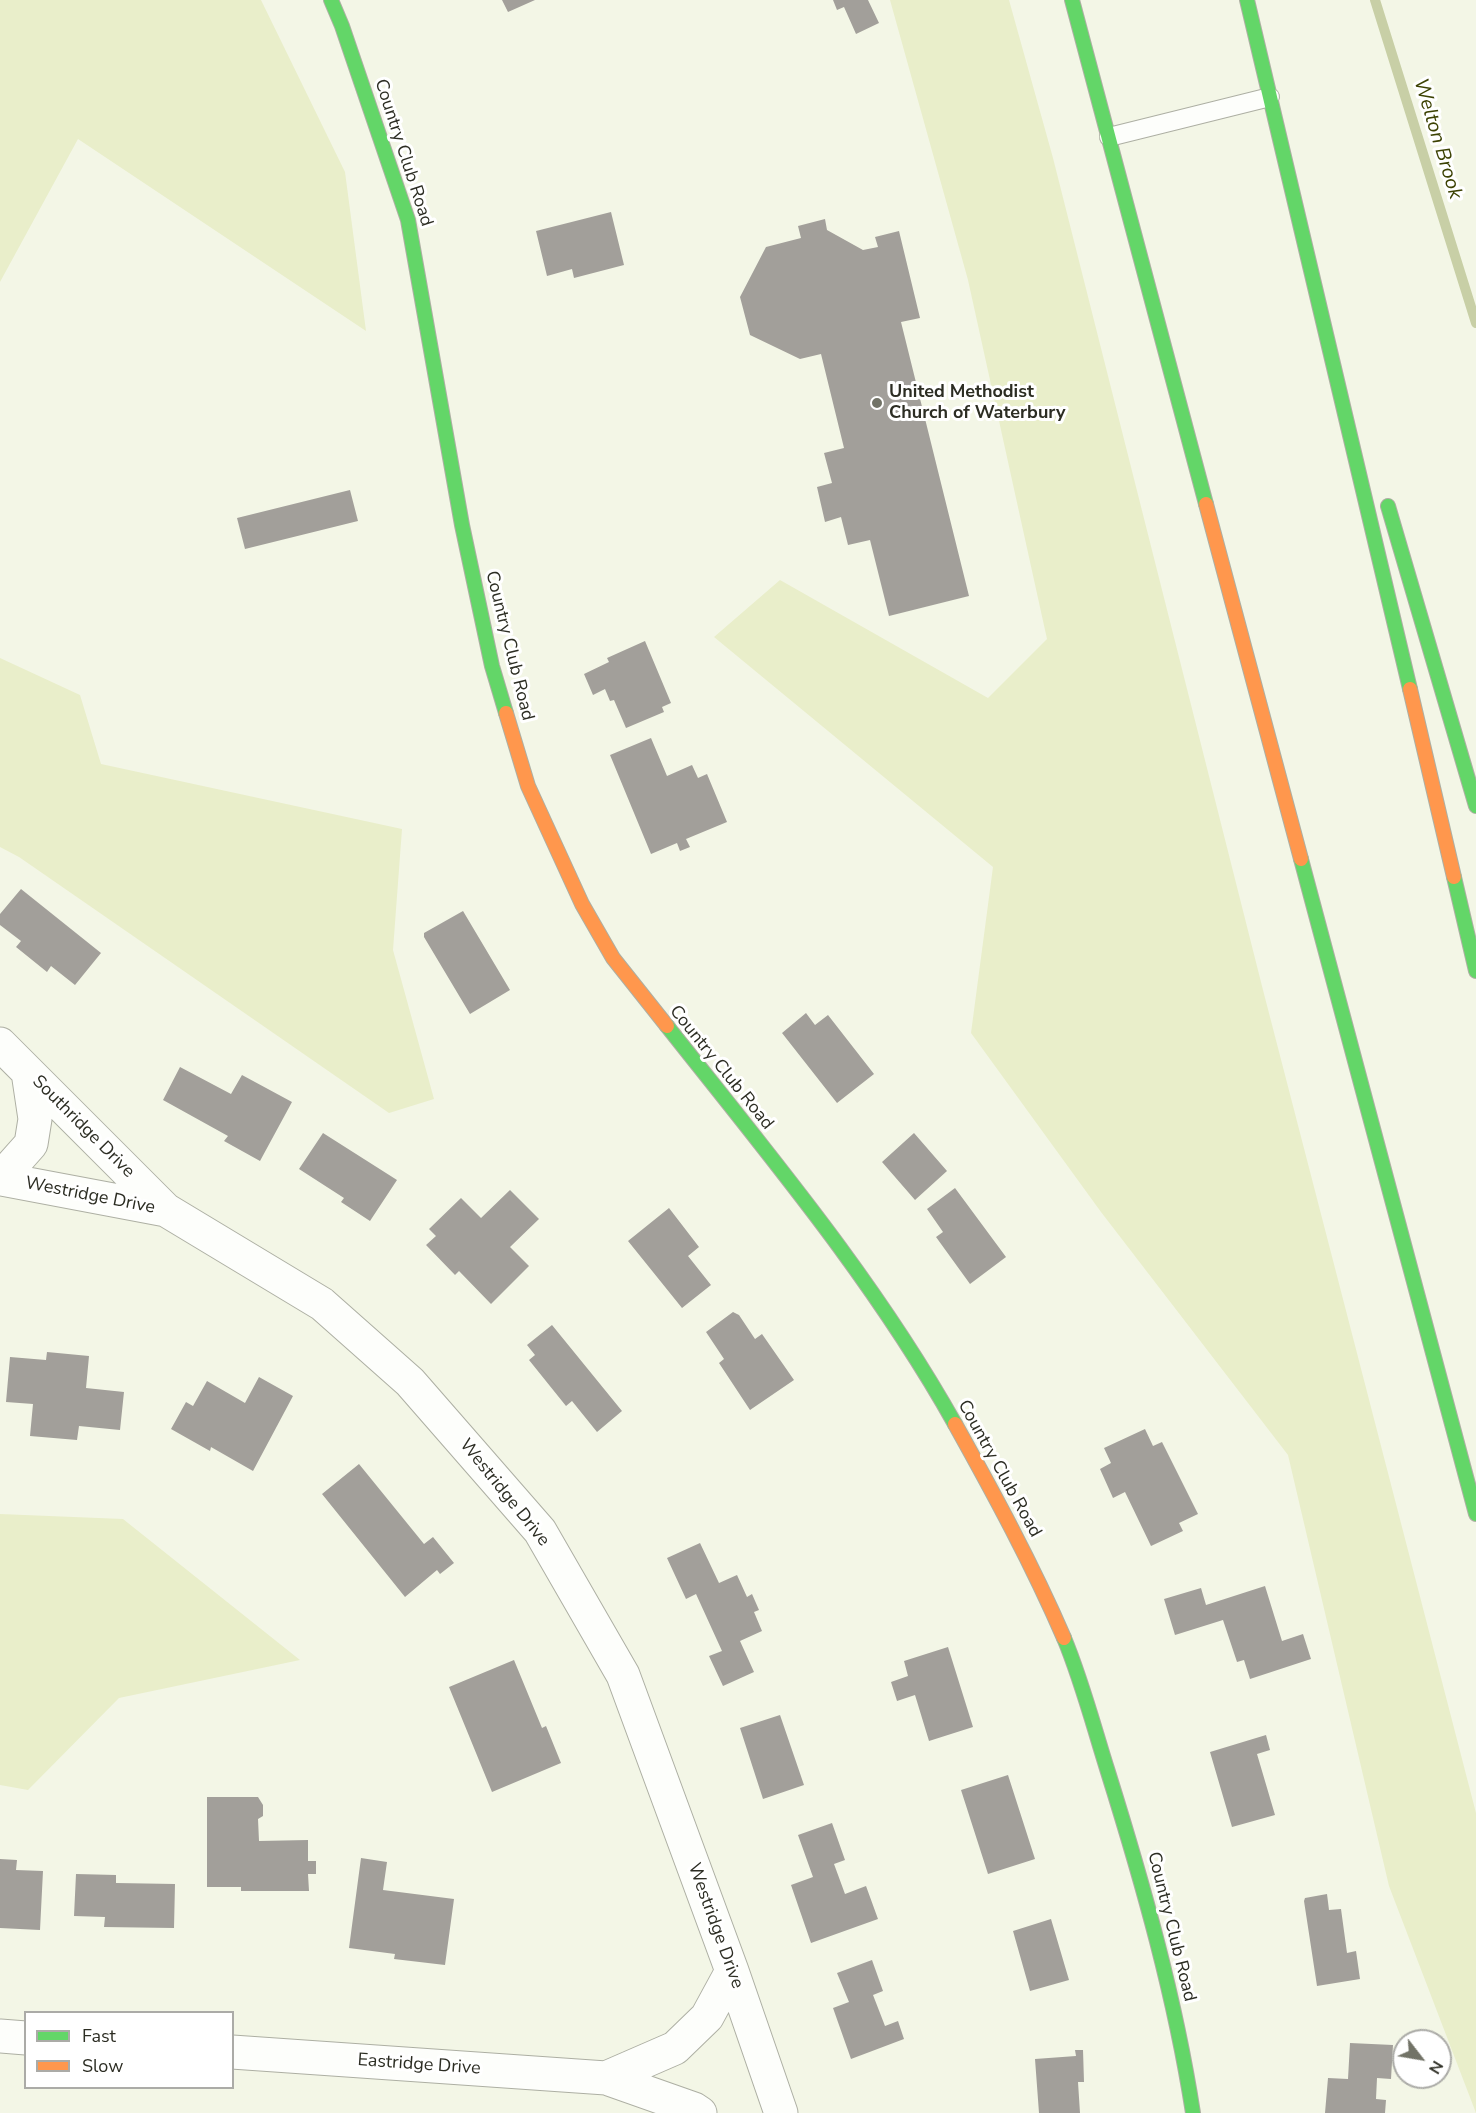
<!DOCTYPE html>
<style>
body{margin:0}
#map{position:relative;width:1476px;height:2113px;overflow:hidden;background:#f3f6e6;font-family:"Nunito Sans",sans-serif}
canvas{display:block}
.legend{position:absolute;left:24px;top:2011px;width:210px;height:78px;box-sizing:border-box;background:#fff;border:2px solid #ababa7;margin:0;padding:8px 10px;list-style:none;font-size:18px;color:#2c2d23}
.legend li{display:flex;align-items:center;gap:12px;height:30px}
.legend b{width:30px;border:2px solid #ababa7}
.north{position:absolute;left:1392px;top:2029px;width:60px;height:60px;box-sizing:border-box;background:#fff;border:2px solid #ababa7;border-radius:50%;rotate:121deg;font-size:16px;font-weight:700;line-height:24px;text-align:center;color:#2c2d23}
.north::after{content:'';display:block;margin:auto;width:21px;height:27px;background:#727367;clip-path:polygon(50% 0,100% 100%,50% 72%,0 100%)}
</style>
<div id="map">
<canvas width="1476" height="2113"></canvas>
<ul class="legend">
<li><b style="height:8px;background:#63d668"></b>Fast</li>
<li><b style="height:8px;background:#ff974d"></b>Slow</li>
</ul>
<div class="north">N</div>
</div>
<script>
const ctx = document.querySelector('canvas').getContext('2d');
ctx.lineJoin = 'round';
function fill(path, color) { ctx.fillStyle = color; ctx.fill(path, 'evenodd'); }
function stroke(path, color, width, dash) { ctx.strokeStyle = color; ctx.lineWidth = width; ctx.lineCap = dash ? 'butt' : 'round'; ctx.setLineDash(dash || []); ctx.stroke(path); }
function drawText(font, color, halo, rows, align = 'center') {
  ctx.font = font + ' "Nunito Sans",sans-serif'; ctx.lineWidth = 6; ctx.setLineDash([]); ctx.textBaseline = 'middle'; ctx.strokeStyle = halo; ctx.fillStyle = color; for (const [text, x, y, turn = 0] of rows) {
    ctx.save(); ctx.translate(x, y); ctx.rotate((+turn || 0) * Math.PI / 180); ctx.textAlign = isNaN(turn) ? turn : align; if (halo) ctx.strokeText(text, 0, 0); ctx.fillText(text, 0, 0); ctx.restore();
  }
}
const green = new Path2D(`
 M0,0H261L345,172L366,331L78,139L0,282Z
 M890,0H1009L1053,158L1263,990L1476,1813V2113L1389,1886L1288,1455L1101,1212L971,1033L993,867L714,637L780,580L988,698L1047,639L968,280Z
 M0,658L80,695L101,764L402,829L393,950L434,1099L389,1113L19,857L0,847Z
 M0,1514L123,1519L300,1660L119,1698L28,1790L0,1785Z`);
const stream = new Path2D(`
 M1375,0L1476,323`);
const building = new Path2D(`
 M502,0H535L508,12Z
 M833,0H868L879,23L856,34L844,7L837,10Z
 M611,212L624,265L574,278L572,269L547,276L536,231Z
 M825,219L827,230L863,250L878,247L875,237L899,231L920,318L901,322L969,596L889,616L870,540L848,545L841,517L825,522L817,487L832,483L824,453L844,448L821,354L800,359L750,335L740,297L766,247L801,238L798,226Z
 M350,490L358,521L245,549L237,518Z
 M645,641L671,703L662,707L664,712L626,728L614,700L610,701L605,689L593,695L584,674L609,662L607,658Z
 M651,738L667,776L692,765L698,778L707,774L727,822L686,839L690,847L680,851L677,843L651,854L610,755Z
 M21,889L101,953L75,985L51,966L47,972L16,947L21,941L0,925V914Z
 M463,911L510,990L470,1014L424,937V933Z
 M806,1013L815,1025L828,1015L874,1074L837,1103L782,1033Z
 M180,1067L231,1094L242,1075L292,1102L260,1161L224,1141L228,1136L163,1100Z
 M323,1133L397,1180L370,1221L341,1202L344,1198L299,1169Z
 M914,1133L947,1171L915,1200L882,1162Z
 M955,1188L1006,1257L970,1284L936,1237L943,1232L927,1209Z
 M510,1190L539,1219L510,1247L529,1266L491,1304L459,1271L455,1275L426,1245L436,1236L429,1229L461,1198L481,1218Z
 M669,1208L699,1247L688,1256L711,1285L682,1308L628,1241Z
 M733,1312L739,1315L755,1339L762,1334L794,1380L750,1410L719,1363L724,1359L706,1332Z
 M552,1325L622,1411L597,1432L572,1401L566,1406L529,1360L535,1355L527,1345Z
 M47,1352L89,1356L86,1388L124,1392L120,1430L79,1426L77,1440L30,1436L33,1404L6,1402L10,1357L46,1360Z
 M259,1377L293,1396L253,1471L211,1447L210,1451L171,1429L186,1402L193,1406L207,1381L245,1403Z
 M1145,1429L1153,1446L1162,1442L1198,1514L1179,1523L1183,1531L1151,1546L1125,1492L1113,1498L1100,1469L1111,1463L1104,1448Z
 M359,1464L424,1544L433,1537L454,1563L440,1574L437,1570L405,1597L322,1494Z
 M700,1543L719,1583L737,1575L747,1597L752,1594L759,1610L754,1612L762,1631L740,1641L754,1672L723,1686L709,1656L722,1651L696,1594L686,1599L667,1558Z
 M1265,1586L1282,1641L1303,1634L1311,1659L1250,1679L1244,1660L1237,1662L1223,1620L1175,1635L1164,1599L1201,1588L1206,1605Z
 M948,1647L973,1727L929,1741L915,1695L897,1701L891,1682L908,1676L904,1661Z
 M514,1660L542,1728L546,1726L561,1763L492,1792L449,1687Z
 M780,1715L804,1785L763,1799L740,1728Z
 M1266,1735L1270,1750L1257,1754L1275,1815L1232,1827L1210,1752Z
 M1008,1775L1035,1859L988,1874L961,1790Z
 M207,1797H258L263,1805V1816L258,1819L259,1841L308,1840V1861H316V1874H308L309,1891H241V1887H207Z
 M832,1823L845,1860L834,1864L845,1894L866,1886L878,1919L811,1943L791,1885L813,1877L798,1835Z
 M361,1858L387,1862L383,1890L454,1899L445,1965L394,1959L395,1954L349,1948Z
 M0,1859L17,1860L16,1870L43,1871L40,1930L0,1928Z
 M76,1874L116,1875V1883L175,1884L174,1928L104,1927L105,1917L74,1916Z
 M1327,1894L1329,1910L1341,1909L1347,1953L1356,1951L1360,1979L1317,1986L1304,1901L1305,1898Z
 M1051,1919L1069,1980L1030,1991L1013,1931Z
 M872,1960L883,1991L873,1995L885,2026L898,2021L904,2039L851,2059L833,2008L849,2002L837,1973Z
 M1350,2043L1393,2045L1391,2079L1377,2078L1376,2099L1386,2100L1385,2113H1325L1328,2078L1348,2079Z
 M1075,2050H1083L1084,2082H1078L1080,2113H1039L1035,2059L1076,2056Z`);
const lane = new Path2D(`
 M1109,137L1270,97`);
const street = new Path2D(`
 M0,1044L166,1210
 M0,1179L31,1144L35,1119L28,1072
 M1,1179L166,1210L322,1304L410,1382L540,1531L623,1675L732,1971L781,2113
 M0,2036L26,2038
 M232,2052L606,2078L675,2048L707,2017L732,1971
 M606,2078L694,2109L700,2113`);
const fast = new Path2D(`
 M331,0L342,26L408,220L462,525L492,666L506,713
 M1072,0L1206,504
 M1247,0L1410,689
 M1388,506L1476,806
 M1301,859L1476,1514
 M1454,877L1476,971
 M667,1026C769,1155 875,1281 955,1424
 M1064,1638C1082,1681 1094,1728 1108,1772C1143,1884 1175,1997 1193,2113`);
const slow = new Path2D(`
 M1206,504L1301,859
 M1410,689L1454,877
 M506,713L528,786L582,904L613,958L667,1026
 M955,1424C994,1494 1032,1564 1064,1638`);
const markers = [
 [877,403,6,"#727367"]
];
const streetNames = [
 ["Country Club Road",403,153,72],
 ["Country Club Road",509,646,76],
 ["Country Club Road",721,1068,51],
 ["Southridge Drive",83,1127,45],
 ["Westridge Drive",90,1196,11],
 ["Country Club Road",999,1469,61],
 ["Westridge Drive",504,1493,51],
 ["Westridge Drive",715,1926,70],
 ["Country Club Road",1171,1927,76],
 ["Eastridge Drive",419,2065,4]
];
const poiNames = [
 ["United Methodist",889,393],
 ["Church of Waterbury",889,414]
];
const waterNames = [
 ["Welton Brook",1437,139,73]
];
fill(green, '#e9eeca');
stroke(stream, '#c8cfa6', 10);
fill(building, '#a29f9a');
stroke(lane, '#adafa3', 20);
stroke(street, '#adafa3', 35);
stroke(fast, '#adafa3', 16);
stroke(slow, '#adafa3', 16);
stroke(lane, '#fdfefb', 18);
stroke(street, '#fdfefb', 33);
stroke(fast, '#63d668', 14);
stroke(slow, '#ff974d', 14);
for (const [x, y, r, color] of markers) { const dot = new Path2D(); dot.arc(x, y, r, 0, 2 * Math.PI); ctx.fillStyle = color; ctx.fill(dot); stroke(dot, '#fff', 2); }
drawText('18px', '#2c2d23', '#fff', streetNames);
drawText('bold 18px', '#2c2d23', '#fff', poiNames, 'left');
drawText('italic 20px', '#3c4203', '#fff', waterNames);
</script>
